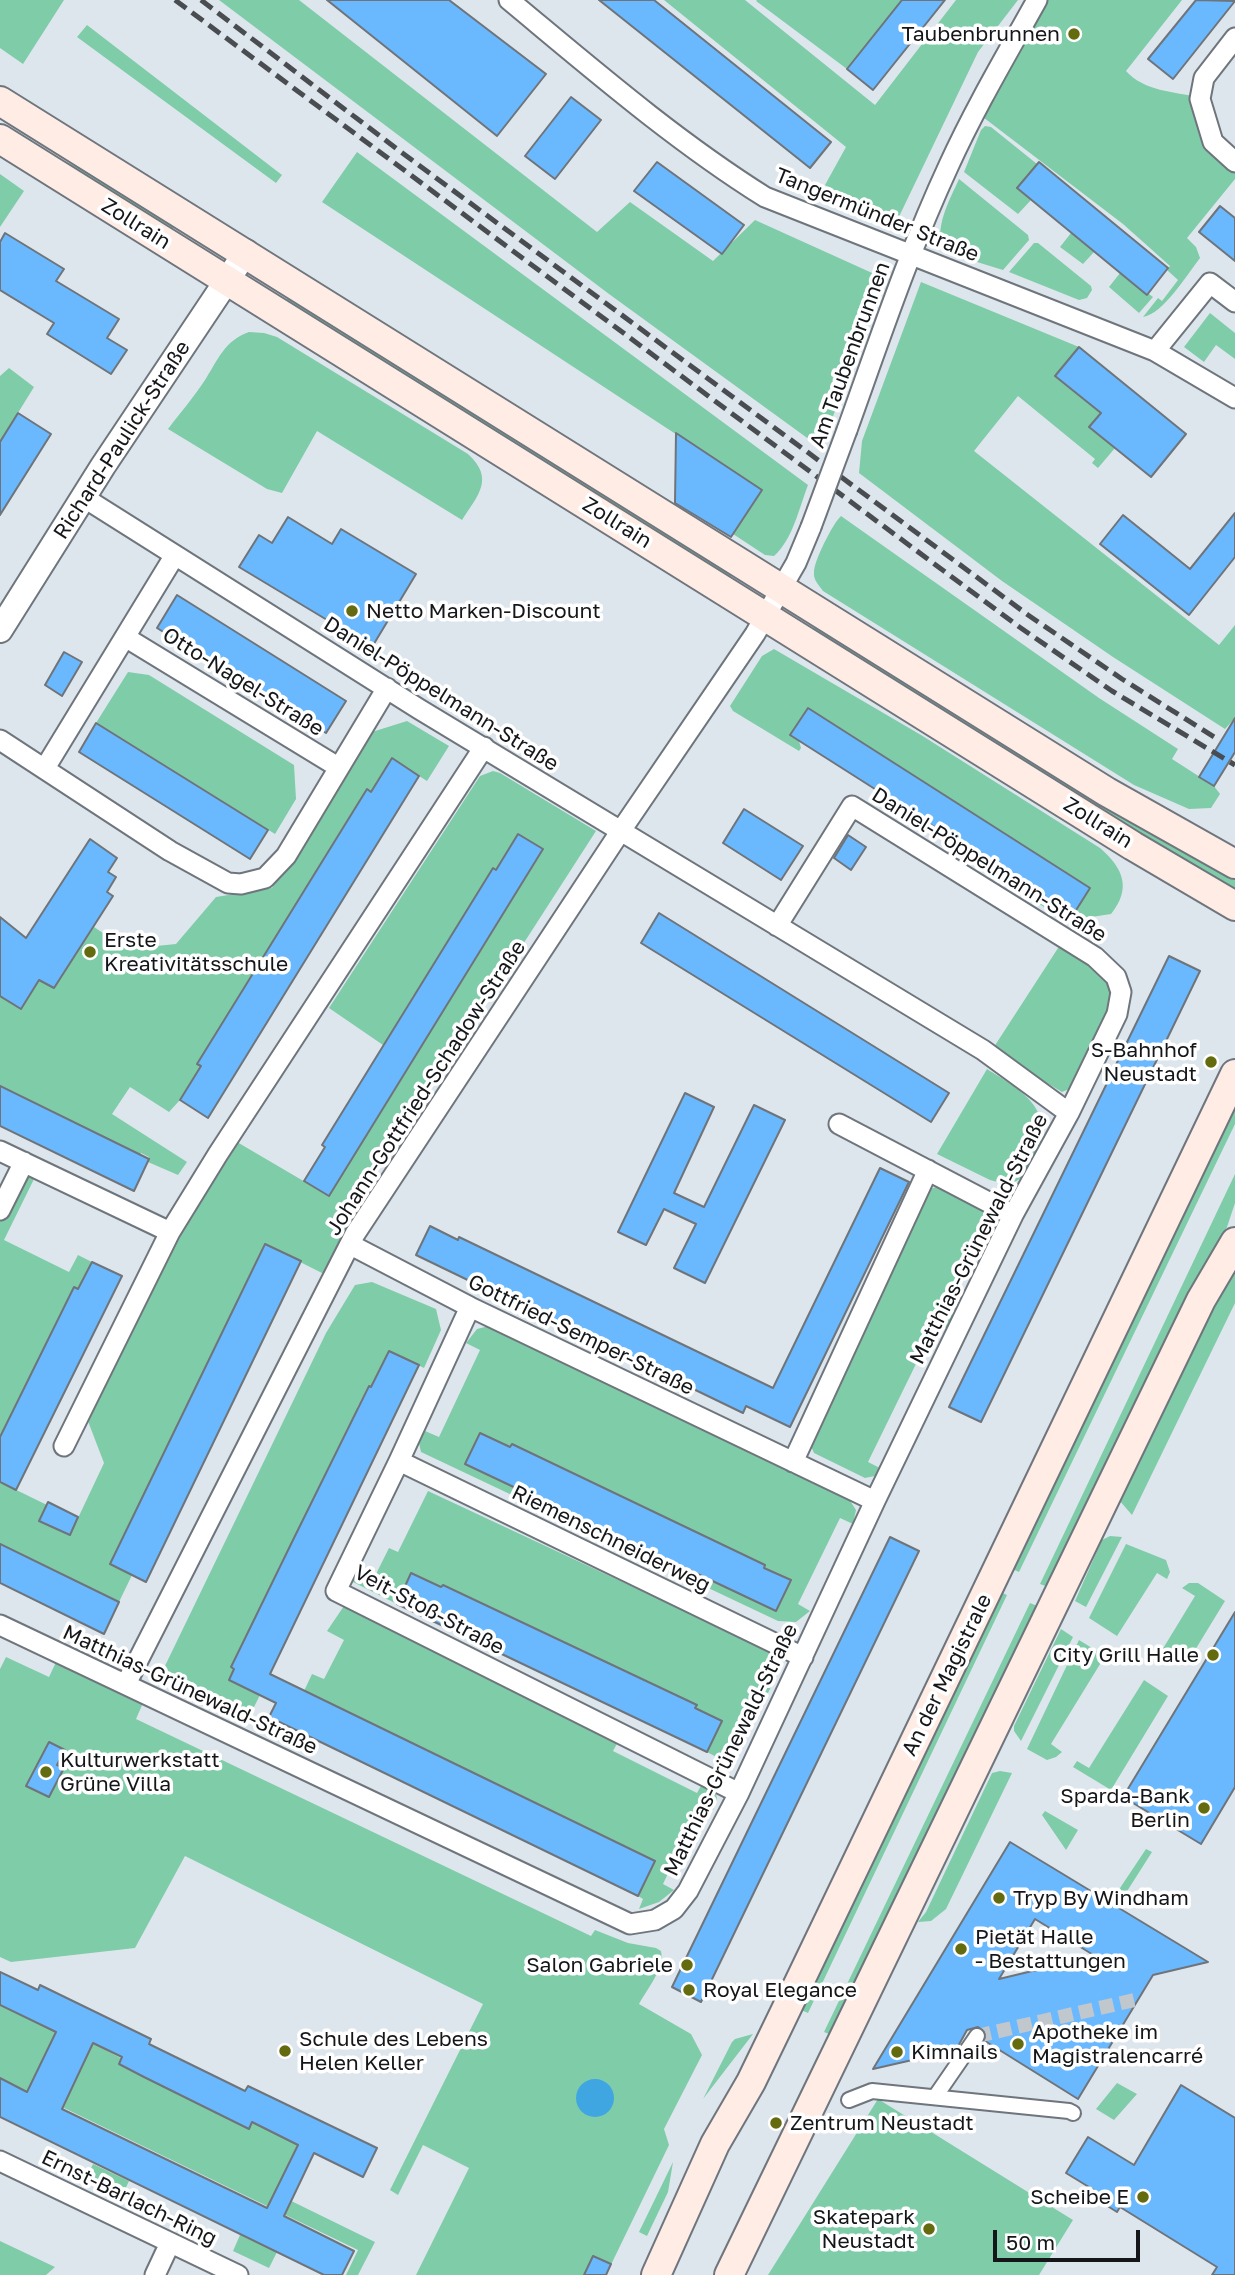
<!DOCTYPE html>
<meta charset="utf-8">
<style>
body{margin:0}
#map{position:relative;width:1235px;height:2275px;overflow:hidden;background:#dee6ed;font-family:"Golos Text",sans-serif}
canvas{display:block}
.scale{position:absolute;left:993px;top:2230px;width:147px;height:32px;box-sizing:border-box;border:4px solid #141619;border-top:0;padding-left:9px;font-size:21px;line-height:24px;white-space:nowrap;color:#141619;-webkit-text-stroke:5px #fff;paint-order:stroke}
</style>
<div id="map">
<canvas width="1235" height="2275"></canvas>
<div class="scale">50 m</div>
</div>
<script>
const ctx = document.querySelector('canvas').getContext('2d');
ctx.lineJoin = 'round';
function fill(path, color) { ctx.fillStyle = color; ctx.fill(path, 'evenodd'); }
function stroke(path, color, width, dash) { ctx.strokeStyle = color; ctx.lineWidth = width; ctx.lineCap = dash ? 'butt' : 'round'; ctx.setLineDash(dash || []); ctx.stroke(path); }
function drawText(font, color, halo, rows, align = 'center') {
  ctx.font = font + ' "Golos Text",sans-serif'; ctx.lineWidth = 7; ctx.setLineDash([]); ctx.textBaseline = 'middle'; ctx.strokeStyle = halo; ctx.fillStyle = color; for (const [text, x, y, turn = 0] of rows) {
    ctx.save(); ctx.translate(x, y); ctx.rotate((+turn || 0) * Math.PI / 180); ctx.textAlign = isNaN(turn) ? turn : align; if (halo) ctx.strokeText(text, 0, 0); ctx.fillText(text, 0, 0); ctx.restore();
  }
}
const green = new Path2D(`
 M0,0H64L23,64L0,48Z
 M219,0H299L597,232L630,202L713,261L755,220L881,277L876,303L821,448L609,294Z
 M664,0H745L875,105L956,0H1018L978,52L895,225L867,219L825,185L846,147Z
 M902,0L847,69L756,1L757,0Z
 M1039,0H1182L1126,71C1144,91 1174,92 1199,97L1235,164V179L1187,238L1196,247L1200,258C1187,275 1163,314 1143,317L1158,298L1162,301L1178,280L1167,270L1170,266L1123,224L975,111Z
 M87,25L282,175L276,183L77,37Z
 M985,126L991,127L1037,164L1017,188L1031,200L1018,214L964,172L981,130Z
 M357,152L808,485C799,508 793,539 774,556L765,555L733,534L761,490L322,202Z
 M63,160L110,184L176,224L170,232L60,164Z
 M0,174L24,191L0,227Z
 M959,179L1028,235L1029,240L1003,270L977,262L941,244C937,222 950,199 959,179Z
 M1071,233L1094,252L1083,264L1060,247Z
 M1034,243H1038L1091,286L1092,290L1087,298L1079,300L1009,272Z
 M1120,273L1153,297L1139,313L1109,287Z
 M921,282L1079,347L1056,376L1101,413L1090,427L1115,448L1098,468L1092,463L1095,459L1018,396L974,451L1219,645L1235,625V718L1225,729L1113,657L1002,581L859,473L862,441Z
 M290,294L734,571L728,581L284,304Z
 M1210,313L1235,333V359L1216,345L1204,362L1184,347Z
 M249,332L264,333L277,337L468,454C495,479 478,495 462,520L317,431L282,493L267,489L168,429C180,413 194,397 205,380C218,360 224,341 249,332Z
 M9,368L34,387L0,442V376Z
 M841,516L1099,698L1178,749L1172,759L1214,786L1220,794L1211,808L1189,809L1134,785L823,591C819,585 813,580 814,572C814,561 833,523 841,516Z
 M817,623L1235,877V888L1158,845L811,632Z
 M774,649L921,735L1100,848C1123,868 1132,888 1111,914L1065,921L1029,897L1025,885L1073,915L1090,888L808,708L790,735L799,741L801,748L799,751L733,711L730,706L762,656Z
 M128,672L149,675L294,765L296,799L275,834L96,723Z
 M407,721L449,746L427,781L392,759L261,960L198,1064L201,1066L180,1100L169,1112L130,1087L112,1114L187,1162L178,1175L148,1162L149,1157L141,1153L138,1158C112,1139 83,1124 52,1115L53,1111L33,1102L31,1105L18,1094L0,1086V996L39,980L54,988L94,927L127,949L176,944L216,897L272,888L372,732Z
 M493,771L500,773L596,831L353,1208L363,1215L326,1275L264,1244L257,1259L261,1261L252,1270L173,1433L172,1447L167,1446L140,1502L143,1505C130,1519 123,1533 120,1553L116,1551L110,1564L132,1575L119,1602L0,1544V1482L47,1505L40,1521L70,1535L104,1463L86,1416L160,1270L237,1142L329,1196L543,850L496,870L493,869L428,973L417,998L413,996L401,1016L404,1018L391,1040L387,1039L383,1045L329,1008L480,776Z
 M1060,945C1090,963 1113,968 1113,1008L1079,1085L1062,1092L992,1050Z
 M987,1069C1019,1089 1057,1109 1036,1153C1027,1171 1028,1176 1009,1185L990,1180L937,1154Z
 M1235,1097V1124L1019,1572L1008,1567Z
 M24,1172L35,1177L4,1240L69,1272L78,1255L92,1262L78,1289L74,1287L11,1415L9,1429L5,1427L0,1437V1220Z
 M1235,1174V1203L1227,1227L1048,1587L1040,1584Z
 M939,1186L983,1209L989,1230L982,1227L941,1309L956,1317L950,1330L936,1323L868,1462L882,1469L875,1476L865,1478L814,1453L809,1442L927,1190Z
 M1235,1271V1303L1132,1515L1119,1500L1218,1299Z
 M372,1282L436,1309L441,1330L424,1368L389,1351L371,1387L368,1386L357,1408L360,1410L352,1426L349,1425L231,1667L234,1669L229,1680L260,1695L252,1711L240,1718L166,1683L163,1670L326,1333L355,1285Z
 M489,1326L849,1499L856,1510L853,1524L840,1518L798,1604L810,1611L796,1622L778,1621L421,1452L419,1443L425,1431L439,1437L480,1350L466,1343L477,1329ZM480,1433L510,1447L512,1445L765,1565L764,1568L791,1580L776,1611L466,1464Z
 M428,1491L785,1658L736,1759L724,1761L707,1752L722,1721L695,1708L696,1706L443,1585L441,1587L411,1574L397,1604L353,1582L360,1567L376,1574L389,1548L398,1552Z
 M1110,1536L1122,1537L1086,1607L1075,1601L1102,1540Z
 M1126,1544L1166,1560L1170,1572L1167,1579L1157,1573L1117,1636L1089,1618Z
 M1189,1583H1198L1225,1601L1192,1655L1175,1645L1162,1663L1156,1660L1195,1596L1182,1588Z
 M998,1591L1007,1595L808,2013L799,2009Z
 M346,1603L619,1740L613,1751L697,1793L703,1782L715,1789L717,1799L713,1810L701,1805L663,1884L674,1890L659,1902L639,1909L643,1899L638,1896L655,1861L304,1691L312,1674L324,1679L344,1640L327,1631Z
 M1030,1603L1040,1607L834,2036L824,2032Z
 M1061,1629L1073,1637L1021,1741L1014,1731V1726Z
 M1079,1640L1105,1656L1051,1744L1062,1752L1056,1757L1047,1760L1027,1749Z
 M6,1657L49,1677L57,1660L143,1703L136,1719L591,1936L595,1930L628,1943L656,1948L661,1951C665,1968 647,1989 639,2004L691,2034L702,2055L664,2129L669,2145L606,2275H416L469,2168L423,2145L398,2195L390,2190L483,2004L185,1856L135,1948L11,1962L0,1957V1669Z
 M1144,1680L1168,1696L1111,1790L1073,1767L1077,1761L1089,1768Z
 M1000,1771L1012,1773L946,1909L931,1921L918,1922L926,1912L992,1773Z
 M1045,1811L1078,1830L1066,1850L1042,1815Z
 M1146,1849L1152,1852L1117,1907L1110,1903Z
 M0,2005L56,2032L27,2092L0,2078Z
 M753,2034L703,2099L732,2042L735,2039Z
 M93,2043L249,2128L252,2122L298,2145L275,2193L375,2242L358,2275H346L358,2250L62,2107Z
 M1117,2083L1137,2094L1114,2120L1096,2109Z
 M878,2099L1073,2220L1039,2275H768Z
 M673,2162L668,2192L647,2236L639,2232Z
 M93,2164L129,2181L122,2196L86,2179Z
 M240,2235L277,2252L269,2268L233,2251Z
 M0,2241L55,2267L46,2275H0Z`);
const water = new Path2D(`
 M576 2098a19 19 0 1 1 38 0a19 19 0 1 1-38 0Z`);
const building = new Path2D(`
 M327,0H449L546,74L497,136Z
 M599,0H654L831,142L810,168Z
 M902,0H945L873,90L847,69Z
 M1196,0L1235,1L1173,79L1148,59Z
 M571,97L601,120L555,179L525,156Z
 M657,162L744,225L722,254L634,191Z
 M1039,162L1168,268L1147,295L1017,188Z
 M1220,206L1235,218V261L1199,232Z
 M5,233L64,269L56,281L119,319L107,338L127,350L111,374L47,334L54,323L0,290V242Z
 M1079,347L1186,434L1151,477L1089,427L1101,413L1055,376Z
 M18,413L51,434L0,515V442Z
 M676,433L762,490L731,537L675,503Z
 M1235,513V557L1189,615L1100,544L1123,515L1190,569Z
 M288,517L332,544L341,529L416,574L372,647L239,567L259,535L272,543Z
 M177,595L346,701L326,733L157,628Z
 M64,652L82,662L62,696L45,685Z
 M808,708L1090,888L1073,915L790,735Z
 M1235,718V752L1214,786L1199,777Z
 M96,723L268,830L250,859L79,752Z
 M392,758L419,776L208,1118L180,1100L201,1066L197,1064L367,789L371,792Z
 M744,809L803,846L781,880L723,843Z
 M518,834L543,849L329,1196L304,1181L325,1147L322,1145L493,868L496,870Z
 M848,835L866,847L851,870L834,858Z
 M90,839L117,858L108,872L116,877L107,892L113,896L54,988L39,980L21,1009L0,996V917L26,938Z
 M659,913L949,1093L931,1122L641,943Z
 M1169,956L1200,971L981,1422L949,1407Z
 M0,1086L149,1159L134,1191L0,1126Z
 M685,1093L714,1107L674,1193L704,1207L754,1105L785,1120L705,1283L674,1268L696,1224L664,1209L646,1245L618,1232Z
 M880,1168L909,1182L790,1427L746,1406L743,1413L416,1255L430,1226L458,1240L459,1237L773,1388Z
 M265,1244L301,1261L146,1582L110,1564Z
 M92,1262L122,1276L16,1490L0,1482V1437L74,1287L78,1289Z
 M389,1351L419,1365L270,1674L655,1861L638,1896L269,1717L276,1703L229,1680L234,1669L231,1667L293,1540L369,1386L371,1387Z
 M480,1433L510,1447L512,1444L765,1565L764,1568L791,1580L776,1611L465,1464Z
 M48,1502L78,1517L70,1535L39,1521Z
 M890,1537L919,1551L701,2002L672,1987Z
 M0,1544L119,1602L104,1634L0,1583Z
 M411,1573L441,1587L443,1585L697,1705L695,1708L722,1721L707,1752L397,1604Z
 M1235,1612V1787L1201,1844L1123,1797Z
 M49,1742L65,1750L57,1765L64,1768L49,1797L26,1786Z
 M1010,1842L1208,1962L1153,1975L1078,2099L985,2041L986,2033L978,2027L967,2030L956,2050L873,2069ZM1035,1919L1095,1956L999,1979Z
 M0,1972L38,1990L40,1985L151,2039L149,2044L245,2091L248,2086L377,2148L363,2177L314,2153L284,2216L354,2251L342,2275H324L0,2117V2078L27,2092L56,2032L0,2005ZM93,2043L122,2057L119,2064L144,2077L249,2129L252,2122L298,2145L267,2208L62,2109Z
 M1181,2085L1235,2118V2275H1212L1217,2267L1120,2207L1117,2212L1098,2200L1102,2195L1066,2173L1088,2137L1134,2165Z
 M593,2256L611,2264L606,2275H584Z`);
const pedestrianTunnel = new Path2D(`
 M977,2036L1139,1999`);
const pedestrian = new Path2D(`
 M935,2097L977,2036
 M849,2100L872,2091L1069,2111L1073,2113`);
const minor = new Path2D(`
 M509,0C591,68 674,140 765,197L1155,351L1235,398
 M1235,38L1204,78L1200,99L1213,142L1235,162
 M1155,351L1210,283L1235,302
 M847,430C879,341 909,251 949,165C975,108 1007,54 1037,0
 M83,497L419,709L983,1050L1069,1113
 M125,637L338,767
 M0,740L170,851L228,883L241,884L265,878L286,856L387,688
 M45,768L175,555
 M839,1124L1013,1215
 M0,1151L170,1232
 M0,1210L24,1162
 M351,1245L470,1307L875,1501
 M470,1307L399,1461L336,1591L739,1793
 M64,1446L170,1232L218,1154L484,747
 M399,1461L803,1657
 M793,1462L928,1170
 M0,1625L630,1924L655,1920L674,1909L688,1891L739,1793L875,1501L1013,1215L1069,1113L1117,1014L1121,992L1116,977L1095,957L852,806L777,926
 M126,1684L355,1234L620,832L755,634L796,563L811,527
 M0,2161L238,2275
 M155,2275L170,2243`);
const tertiary = new Path2D(`
 M0,630L103,466L246,252`);
const secondary = new Path2D(`
 M0,101L1107,792L1235,864
 M0,139L1133,846L1235,906
 M656,2275L715,2144L751,2082L782,2018L1235,1074
 M729,2275L1201,1300L1235,1242`);
const rail = new Path2D(`
 M175,0L1018,626L1112,691L1235,765
 M201,0L397,149L1028,615L1122,679L1219,740`);
const minorBridge = new Path2D(`
 M811,527L847,430`);
const markers = [
 [1074,34,7,"#636b0e"],
 [352,611,7,"#636b0e"],
 [90,952,7,"#636b0e"],
 [1211,1062,7,"#636b0e"],
 [1213,1655,7,"#636b0e"],
 [46,1772,7,"#636b0e"],
 [1204,1808,7,"#636b0e"],
 [999,1898,7,"#636b0e"],
 [961,1949,7,"#636b0e"],
 [687,1965,7,"#636b0e"],
 [689,1990,7,"#636b0e"],
 [1018,2044,7,"#636b0e"],
 [285,2051,7,"#636b0e"],
 [897,2052,7,"#636b0e"],
 [776,2123,7,"#636b0e"],
 [1143,2197,7,"#636b0e"],
 [929,2229,7,"#636b0e"]
];
const poiNames = [
 ["Taubenbrunnen",1060,34,"right"],
 ["Netto Marken-Discount",366,611],
 ["Erste",104,940],
 ["Kreativitätsschule",104,964],
 ["S-Bahnhof",1197,1050,"right"],
 ["Neustadt",1197,1074,"right"],
 ["City Grill Halle",1199,1655,"right"],
 ["Kulturwerkstatt",60,1760],
 ["Grüne Villa",60,1784],
 ["Sparda-Bank",1190,1796,"right"],
 ["Berlin",1190,1820,"right"],
 ["Tryp By Windham",1013,1898],
 ["Pietät Halle",975,1937],
 ["- Bestattungen",975,1961],
 ["Salon Gabriele",673,1965,"right"],
 ["Royal Elegance",703,1990],
 ["Apotheke im",1032,2032],
 ["Magistralencarré",1032,2056],
 ["Schule des Lebens",299,2039],
 ["Helen Keller",299,2063],
 ["Kimnails",911,2052],
 ["Zentrum Neustadt",790,2123],
 ["Scheibe E",1129,2197,"right"],
 ["Skatepark",915,2217,"right"],
 ["Neustadt",915,2241,"right"]
];
const streetNames = [
 ["Tangermünder Straße",877,215,22],
 ["Zollrain",136,224,32],
 ["Am Taubenbrunnen",850,355,-70],
 ["Richard-Paulick-Straße",122,440,-57],
 ["Zollrain",617,523,32],
 ["Otto-Nagel-Straße",243,682,32],
 ["Daniel-Pöppelmann-Straße",441,694,32],
 ["Zollrain",1098,823,32],
 ["Daniel-Pöppelmann-Straße",989,865,32],
 ["Johann-Gottfried-Schadow-Straße",426,1088,-57],
 ["Matthias-Grünewald-Straße",979,1239,-63],
 ["Gottfried-Semper-Straße",581,1335,26],
 ["Riemenschneiderweg",611,1539,26],
 ["Veit-Stoß-Straße",429,1610,28],
 ["An der Magistrale",947,1675,-64],
 ["Matthias-Grünewald-Straße",190,1690,25],
 ["Matthias-Grünewald-Straße",731,1750,-64],
 ["Ernst-Barlach-Ring",129,2198,26]
];
fill(green, '#7fcca9');
fill(water, '#40a6e2');
fill(building, '#6ab9ff');
stroke(building, '#6e747a', 2);
stroke(pedestrianTunnel, '#c0c7cd', 14, [14, 7]);
stroke(pedestrian, '#6f757c', 18);
stroke(minor, '#6f757c', 23);
stroke(tertiary, '#6f757c', 28);
stroke(secondary, '#6f757c', 32);
stroke(pedestrian, '#fff', 14);
stroke(minor, '#fff', 19);
stroke(tertiary, '#fff', 24);
stroke(secondary, '#feece5', 28);
stroke(rail, '#494d51', 5, [14, 7]);
stroke(minorBridge, '#6f757c', 23, []);
stroke(minorBridge, '#fff', 19);
for (const [x, y, r, color] of markers) { const dot = new Path2D(); dot.arc(x, y, r, 0, 2 * Math.PI); ctx.fillStyle = color; ctx.fill(dot); stroke(dot, '#fff', 2.5); }
drawText('21px', '#141619', '#fff', poiNames, 'left');
drawText('21px', '#141619', '#fff', streetNames);
</script>
